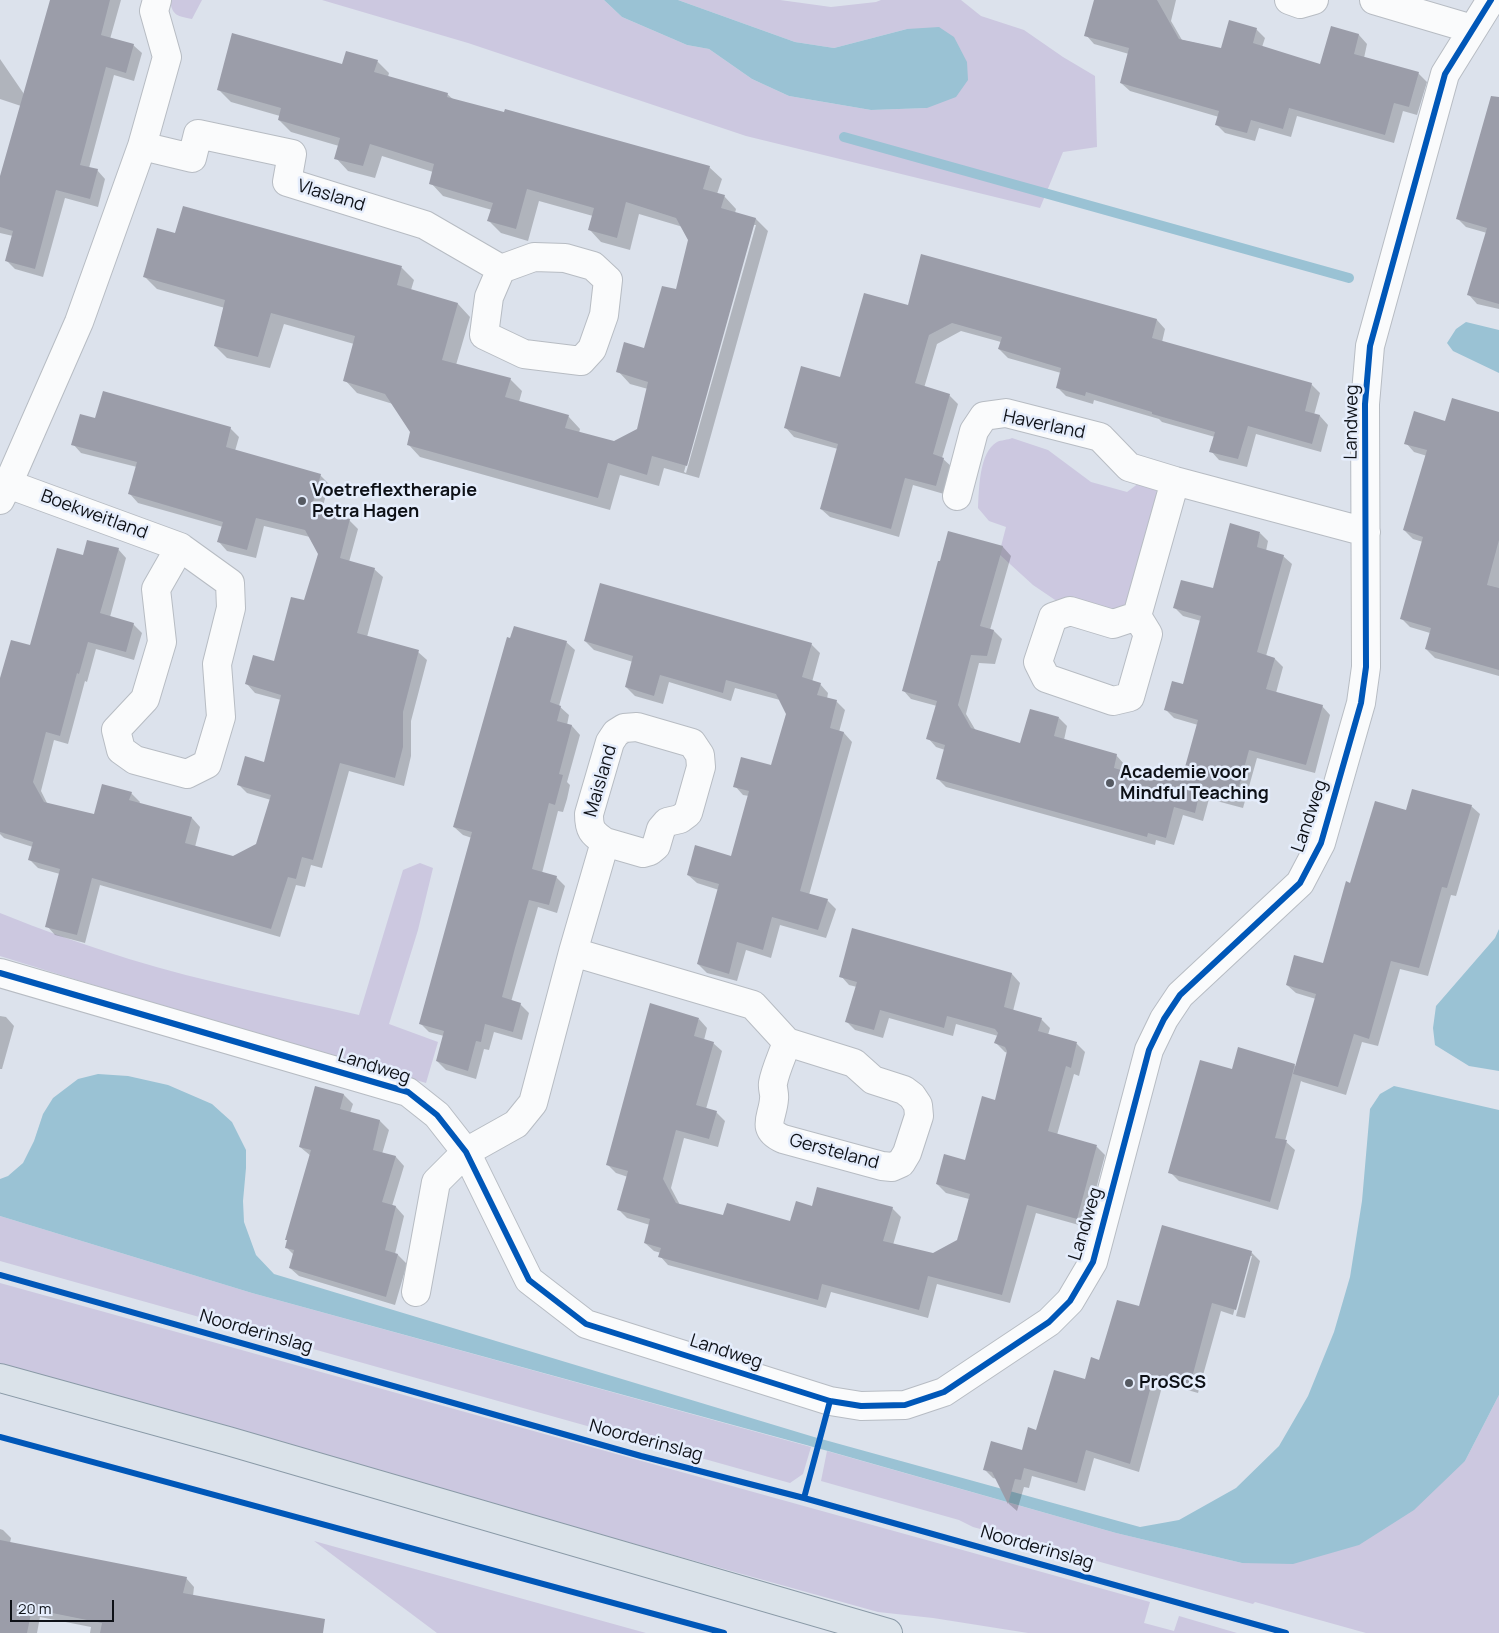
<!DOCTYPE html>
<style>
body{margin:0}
#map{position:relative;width:1499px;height:1633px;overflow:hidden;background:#dce2ec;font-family:Manrope,sans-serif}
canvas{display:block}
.scale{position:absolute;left:10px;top:1600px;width:104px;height:22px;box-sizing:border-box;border:2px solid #0e1117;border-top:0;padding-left:6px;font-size:15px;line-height:18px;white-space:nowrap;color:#0e1117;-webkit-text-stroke:4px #e5edfc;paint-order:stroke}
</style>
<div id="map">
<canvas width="1499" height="1633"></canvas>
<div class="scale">20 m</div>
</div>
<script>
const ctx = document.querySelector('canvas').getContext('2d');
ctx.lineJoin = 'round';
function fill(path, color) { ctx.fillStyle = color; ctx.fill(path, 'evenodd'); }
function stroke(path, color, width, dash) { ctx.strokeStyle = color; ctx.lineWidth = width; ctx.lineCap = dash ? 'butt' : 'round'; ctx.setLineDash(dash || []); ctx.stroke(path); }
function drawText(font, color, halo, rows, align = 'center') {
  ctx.font = font + ' Manrope,sans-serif'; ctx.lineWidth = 5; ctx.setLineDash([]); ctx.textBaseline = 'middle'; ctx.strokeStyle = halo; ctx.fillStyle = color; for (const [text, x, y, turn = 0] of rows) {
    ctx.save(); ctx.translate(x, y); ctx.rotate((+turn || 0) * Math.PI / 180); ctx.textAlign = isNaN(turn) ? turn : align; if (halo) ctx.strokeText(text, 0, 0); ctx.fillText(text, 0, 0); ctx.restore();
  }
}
const green = new Path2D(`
 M170,0H202L192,19C178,16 172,16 170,0Z
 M322,0H604L622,17L687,45L709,49L752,79L789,96L871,110L927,108L907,29L834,48L795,42L678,0H780L831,7L876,2L881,0H961L981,16L1024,30L1063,57L1095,76L1097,147L1063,152L1040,208L746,136L468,43Z
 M1012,438L1048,450L1091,482L1127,492L1143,480L1158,486L1153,510L1125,614L1102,606L1068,602L1064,606L1033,585L999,554L1006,527L989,521L978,508C979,490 979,452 997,442C1001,440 1008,440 1012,438Z
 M420,863L433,868L418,930L389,1024L438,1042L426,1083C284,1040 141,1001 0,956V913C42,930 85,945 129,959C204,982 282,997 359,1015L403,870Z
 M0,1216L252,1293L811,1447L803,1474L790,1483L0,1261Z
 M0,1283L1150,1602L1144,1623L1174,1631L1179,1616L1237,1633H1028L933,1618L878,1612L0,1367Z
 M1499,1395V1633H1366L1255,1602L1253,1604L973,1527L959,1520L821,1481L827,1451L1116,1533L1242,1563L1465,1461Z
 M314,1541L646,1633H437Z`);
const water = new Path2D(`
 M604,0H678L795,42L834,48L907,29L939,27L954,37L967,62L968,80L956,97L927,108L871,110L789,96L752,79L709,49L687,45L622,17Z
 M1466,322L1499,330V373L1453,351L1447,343L1456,329Z
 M1499,929V1071L1469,1066L1435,1045L1433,1028L1436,1006L1495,938Z
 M98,1074L128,1076L168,1085L212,1104L232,1122L246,1150V1168L243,1201L244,1222L256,1255L274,1274L814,1437L1140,1527L1179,1520L1236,1488L1279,1446L1308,1396L1334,1332L1350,1277L1362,1201L1370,1109L1380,1094L1394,1086L1499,1110V1395L1465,1461L1414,1510L1359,1545L1293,1564L1242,1563L1116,1533L828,1451L252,1293L0,1216V1179L8,1176L23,1163L34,1141L43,1114L53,1098L78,1079Z`);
const shadow = new Path2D(`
 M51,0H121L110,39L133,45L142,53L134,81L114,75L89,168L97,170L105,179L98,207L65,198L43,277L15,269L6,260L13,236L0,233V181L21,106L0,99V59L24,94Z
 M1106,0H1176L1171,21L1182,40L1222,49L1256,29L1265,38L1262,47L1321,66L1332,28L1359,35L1367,44L1364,58L1418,73L1427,82L1417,115L1403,111L1394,143L1297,116L1291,137L1259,128L1255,141L1225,133L1217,125L1219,117L1130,91L1121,83L1129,54L1094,44L1086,35Z
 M377,61L389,73L388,77L447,94L454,100L709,167L722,179L717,194L724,196L736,209L735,213L756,219L768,231L699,478L664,468L659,486L620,475L610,510L420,457L408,444L411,432L393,404L357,393L345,380L354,344L284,324L270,368L227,358L215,346L225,308L157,289L145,277L176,235L184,207L402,268L414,280L411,290L458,304L470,317L456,365L510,379L522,391L519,402L568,416L580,429L579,433L614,443L638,430L648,389L630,384L618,371L645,350L677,291L690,240L683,227L639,214L630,250L601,242L589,229L593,216L539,201L528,241L501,233L489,221L492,210L443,196L431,183L433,172L382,156L375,178L348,171L336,158L339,146L291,132L279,120L280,116L231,102L218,89L343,65ZM753,225H756L686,473L684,472Z
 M1499,113V309L1477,304L1469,295L1487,233L1466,227L1457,218Z
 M909,306L1157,320L1165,329L1162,342L1311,384L1320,393L1314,415L1320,416L1328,425L1321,452L1256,434L1247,467L1219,460L1211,451L1215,437L1162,422L1159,419L1094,400L1093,404L1066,396L1057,387L1061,373L1008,358L999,349L1001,342L961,331L937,344L924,388L949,395L958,404L942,458L952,467L944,494L913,485L899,537L830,517L821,509L838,449L794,437L786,428L841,378Z
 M1499,413V676L1435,658L1426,649L1430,633L1410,627L1402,619L1423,542L1413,539L1404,530L1427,456L1414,452L1406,443L1446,423Z
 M96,420L230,428L239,437L235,451L320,475L329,484L321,513L349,520L358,529L349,562L374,569L383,577L367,637L418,652L427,660L411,721V756L404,786L349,771L322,868L311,865L305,887L296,885L280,937L100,885L85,943L55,935L47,926L60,874L38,868L30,860L33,847L4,838L0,834V682L31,646L84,557L118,549L126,558L110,617L133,624L142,633L134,660L96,649L87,682L85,681L68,744L54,740L41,791L48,805L94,816L131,793L140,802L139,804L192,818L200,827L195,847L234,857L257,845L271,800L247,793L239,785L265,763L281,700L255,693L247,684L275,662L305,602L319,554L310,537L264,526L256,558L227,551L219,542L223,527L138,503L130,494L137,467L81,453L73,444Z
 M949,532L1003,547L1011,556L990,630L994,631L1002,639L995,664L979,663L966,714L976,731L1021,744L1059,718L1067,726L1064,740L1116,755L1124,764L1123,772L1161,782L1186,768L1198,725L1174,718L1166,710L1183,686L1201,621L1183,616L1175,608L1213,590L1260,533L1268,541L1266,551L1283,556L1292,564L1266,656L1275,659L1283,667L1276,693L1322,706L1330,715L1315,773L1257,758L1243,808L1209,799L1203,821L1183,815L1174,845L1156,840L1155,845L946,787L937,778L945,750L936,747L928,738L937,706L911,699L903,690Z
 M585,641L811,644L820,653L812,682L820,684L828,693L827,699L836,701L845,710L839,732L844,733L852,742L809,895L827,900L836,909L826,938L780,925L771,958L746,950L737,981L707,973L698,964L719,890L697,883L688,875L732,857L749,796L743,795L735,786L772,766L788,714L780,700L735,688L731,701L669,682L663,704L635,696L626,687L633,662L594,650Z
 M566,642L575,650L559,706L569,715L567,725L572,726L580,735L567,782L570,785L567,799L563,812L558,811L542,873L556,877L565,886L557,913L538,907L511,1002L520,1004L529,1013L522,1040L494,1032L489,1050L484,1049L476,1079L446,1070L437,1061L444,1036L429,1032L421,1024L472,838L463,835L454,827Z
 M1471,806L1480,814L1456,896L1451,895L1428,976L1400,969L1378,1046L1362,1042L1346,1095L1303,1082L1301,1081L1285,1141L1295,1150L1278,1210L1179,1181L1170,1172L1233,1071L1294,1065L1297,1067L1316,999L1296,993L1287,985L1324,964L1351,884L1407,812Z
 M1012,974L1020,983L1013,1011L1041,1019L1050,1028L1048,1035L1077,1044L1085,1052L1079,1076L1074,1074L1057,1135L1097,1147L1105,1155L1086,1227L1036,1213L1010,1303L937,1284L928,1318L831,1292L826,1308L668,1265L660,1256L661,1253L654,1251L645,1243L650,1225L627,1218L619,1210L628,1177L616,1173L607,1164L699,1019L707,1028L704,1040L713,1043L722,1051L706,1109L716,1112L725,1121L718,1147L684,1138L671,1188L680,1205L724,1217L791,1222L813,1208H892L901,1217L893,1245L933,1255L958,1241L969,1199L946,1193L937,1184L965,1162L996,1101L1008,1053L1005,1052L996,1043L998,1036L956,1024L953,1036L889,1018L883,1038L855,1030L847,1022L857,987L849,985L841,976Z
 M0,1016L6,1017L14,1026L2,1069H0Z
 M316,1087L344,1095L353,1104L350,1113L380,1121L389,1130L382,1154L396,1157L404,1166L392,1206L396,1207L404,1216L395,1254L398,1255L407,1264L395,1305L299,1276L290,1268L294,1255L287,1248L311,1156L300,1147Z
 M1251,1252L1260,1261L1245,1318L1236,1316L1252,1256H1249L1233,1315L1221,1311L1198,1393L1163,1383L1139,1472L1094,1458L1085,1491L1032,1476L1029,1488L1024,1487L1017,1511L1009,1504L997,1479L993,1478L985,1470L1023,1452L1037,1431L1085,1380L1140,1308Z
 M0,1529L3,1530L11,1538L10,1543L186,1578L194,1587L193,1596L289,1633H90L91,1627L40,1617L37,1633H0Z`);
const stream = new Path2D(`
 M844,137L1349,278`);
const building = new Path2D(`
 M50,0H110L101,35L134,44L126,73L106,67L80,165L98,169L90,199L56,190L35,269L5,261L13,231L0,227V176Z
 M1094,0H1157L1179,39L1221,48L1229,20L1257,28L1253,43L1320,64L1331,26L1359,34L1354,54L1419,72L1409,107L1394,103L1385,135L1289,108L1283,129L1251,120L1247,133L1215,125L1219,111L1120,83L1129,48L1084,36Z
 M232,33L342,64L346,51L378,60L374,72L448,93L447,97L504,112L505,109L710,166L703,189L725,195L721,208L756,218L687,466L652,456L647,475L608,463L598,498L407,445L410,432L385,394L343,381L355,336L271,313L258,357L214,346L225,300L143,277L157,228L175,233L183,206L402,266L397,285L458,303L442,360L511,378L505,397L569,415L565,428L614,441L637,429L648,382L616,372L624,342L644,348L662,286L676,289L688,240L676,218L626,202L617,238L588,230L594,208L527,189L516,229L487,221L493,203L429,184L434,164L370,144L363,166L334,159L340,138L278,120L281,108L217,90Z
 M1491,96L1499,97V304L1467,295L1487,228L1456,219Z
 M921,254L1157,319L1152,338L1312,383L1305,411L1320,415L1312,444L1248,426L1238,459L1209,452L1215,432L1152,414V412L1086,392L1085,396L1056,388L1061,368L998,349L1002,337L952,323L929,335L915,383L950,394L933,454L944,458L936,486L905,478L891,529L820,509L838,444L784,428L801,366L840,377L864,293L908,305Z
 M103,391L231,427L226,447L321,474L311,509L350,519L340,558L375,568L357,633L419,650L403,712V747L395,778L340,763L313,860L302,857L296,879L288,877L271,929L92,878L77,935L45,927L60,869L28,860L33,842L0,832V678L11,640L30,645L57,548L83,555L87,540L119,548L100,613L134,623L126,652L88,642L79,674L77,673L60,736L46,732L33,782L44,802L94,814L102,784L132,792L129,800L192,817L185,843L233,856L256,844L271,795L237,785L245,756L264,762L281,695L245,684L253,655L274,661L291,597L304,600L318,554L305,530L256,518L247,550L217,542L223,522L128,494L137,462L71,445L80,414L95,418Z
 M1452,398L1499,412V540L1487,585L1499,588V670L1425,649L1431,628L1400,619L1423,537L1403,530L1427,450L1404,444L1414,411L1445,421Z
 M1230,523L1260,532L1257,547L1284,555L1257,652L1275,658L1266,689L1323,705L1306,765L1249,750L1235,801L1200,791L1195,813L1174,807L1166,838L1148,833L1147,837L936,779L945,745L926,739L937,701L902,691L938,561H940L948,531L1003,546L980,626L994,630L987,656L971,655L958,705L971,728L1020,743L1030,709L1045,713L1059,717L1054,736L1117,754L1114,768L1161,781L1185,767L1198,720L1164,710L1172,681L1183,684L1201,616L1173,608L1181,580L1213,588Z
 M600,583L812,643L802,677L821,683L817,695L837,700L830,728L844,732L800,891L828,899L818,930L772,917L763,950L737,942L729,974L697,964L719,884L687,875L695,845L731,856L749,791L733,787L741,757L771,765L786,714L776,694L726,680L723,693L660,675L654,696L625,687L633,656L584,641Z
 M514,626L567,641L550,702L561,706L557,721L572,725L559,774L563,775L555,805L549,803L532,869L557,876L549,905L529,900L515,948L502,997L521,1003L513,1032L485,1024L481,1042L476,1041L468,1071L436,1061L444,1031L419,1024L472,832L453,827L507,637L510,638Z
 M1412,789L1472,805L1447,888L1442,887L1419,968L1391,961L1369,1039L1354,1034L1338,1087L1293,1074L1316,994L1286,985L1294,955L1323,963L1346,881L1350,883L1375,801L1406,810Z
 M852,928L1012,973L1004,1007L1042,1018L1038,1031L1077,1042L1071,1068L1066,1066L1048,1131L1097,1145L1077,1219L1027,1205L1002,1295L928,1276L919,1310L822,1284L818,1300L658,1257L661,1248L644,1243L650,1219L617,1210L628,1171L606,1165L650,1003L699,1018L694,1036L714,1042L696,1105L717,1111L709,1139L676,1130L663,1179L676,1203L723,1215L727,1203L790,1221L796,1201L812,1206L817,1187L893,1207L883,1241L933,1253L957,1240L970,1194L936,1184L944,1154L965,1160L982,1096L995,1100L1007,1051L1005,1047L994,1043L998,1033L995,1029L947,1016L944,1028L880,1010L874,1030L845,1022L857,982L839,977Z
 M1238,1047L1295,1064L1275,1138L1287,1140L1270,1202L1168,1173L1200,1060L1232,1069Z
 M315,1086L344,1094L340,1109L380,1120L373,1150L396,1156L382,1202L396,1206L385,1250L398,1254L386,1297L289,1268L294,1250L285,1248L287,1240H285L311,1150L299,1147Z
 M1162,1225L1252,1251L1236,1310L1212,1303L1190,1385L1154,1375L1130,1464L1086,1450L1077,1483L1024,1468L1021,1480L1015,1479L1008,1504L992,1472L983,1470L991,1441L1022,1450L1028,1427L1036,1430L1054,1370L1085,1379L1091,1357L1099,1360L1117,1300L1139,1306Z
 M0,1540L187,1577L183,1593L325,1619L323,1633H100L102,1623L32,1609L27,1633H0Z`);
const minor = new Path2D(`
 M1289,0L1300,4L1314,0
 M1374,0L1472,29
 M142,146L192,158L198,134L292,154L287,182L425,225L501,269L534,257L565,258L593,266L608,280L604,315L592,349L581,361L524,354L484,335L489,297L501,269
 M8,484L180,547L230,583L231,608L217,664L221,717L207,764L187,774L135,760L121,750L116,730L145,699L162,642L156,589L180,547
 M957,496L974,431L984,416L1006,413L1100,437L1129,467L1175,481L1366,532
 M0,500L8,484L79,322L142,146L167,57L154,11L157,0
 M1137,616L1113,624L1070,611L1053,617L1038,662L1046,678L1113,701L1130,697L1148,634L1137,616L1175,481
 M573,952L753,1005L787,1042L854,1063L873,1080L904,1090L912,1096L918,1105L919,1116L907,1153L901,1163L892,1167L882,1166L783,1139C760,1129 773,1117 774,1099C775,1094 772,1088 773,1083C775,1071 783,1054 787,1042
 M0,973L408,1092L437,1115L466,1152L529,1280L586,1324L830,1401L861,1406L905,1405L944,1392L1049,1322L1070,1301L1093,1262L1149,1050L1164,1019L1180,995L1300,883L1321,843L1361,703L1366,667L1365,404L1370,346L1445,74L1491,0
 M416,1292L436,1182L466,1152L516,1124L533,1103L573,952L605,842C592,833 589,830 589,814L610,742L616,733L624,728L637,727L692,743L700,755L701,767L688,813L680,819L667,822L661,829L656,846L650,851L643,853L605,842`);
const major = new Path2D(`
 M0,1378L228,1441L888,1633`);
const cycleway = new Path2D(`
 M0,973L408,1092L437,1115L466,1152L529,1280L586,1324L830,1401L861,1406L905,1405L944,1392L1049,1322L1070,1301L1093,1262L1149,1050L1164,1019L1180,995L1300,883L1321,843L1361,703L1366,667L1365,404L1370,346L1445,74L1491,0
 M0,1275L641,1456L804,1498L1286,1633
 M0,1437L724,1633
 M804,1498L830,1401`);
const markers = [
 [302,501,5,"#565a62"],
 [1110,783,5,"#565a62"],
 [1129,1383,5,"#565a62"]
];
const streetNames = [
 ["Vlasland",331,196,17],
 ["Landweg",1352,422,-89],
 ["Haverland",1044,425,12],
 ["Boekweitland",94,515,20],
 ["Maisland",601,781,-74],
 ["Landweg",1310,816,-71],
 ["Landweg",374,1067,18],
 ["Gersteland",834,1152,15],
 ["Landweg",1086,1224,-73],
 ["Noorderinslag",256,1332,16],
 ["Landweg",726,1352,18],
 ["Noorderinslag",646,1441,15],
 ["Noorderinslag",1037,1548,16]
];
const poiNames = [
 ["Voetreflextherapie",312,491],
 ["Petra Hagen",312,512],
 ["Academie voor",1120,773],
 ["Mindful Teaching",1120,794],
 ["ProSCS",1139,1383]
];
fill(green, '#ccc8e0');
fill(water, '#9ac2d4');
fill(shadow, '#0003');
stroke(stream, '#9ac2d4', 10);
fill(building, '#9b9da9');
stroke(minor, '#b7bcc3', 30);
stroke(major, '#8a9aa7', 30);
stroke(minor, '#fafbfc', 28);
stroke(major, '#dae2e9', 28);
stroke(cycleway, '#0057b8', 6);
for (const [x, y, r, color] of markers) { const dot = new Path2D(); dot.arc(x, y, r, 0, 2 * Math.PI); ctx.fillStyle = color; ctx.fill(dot); stroke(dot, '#e5edfc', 2); }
drawText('18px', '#0e1117', '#e5edfc', streetNames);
drawText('bold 18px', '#0e1117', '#e5edfc', poiNames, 'left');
</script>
